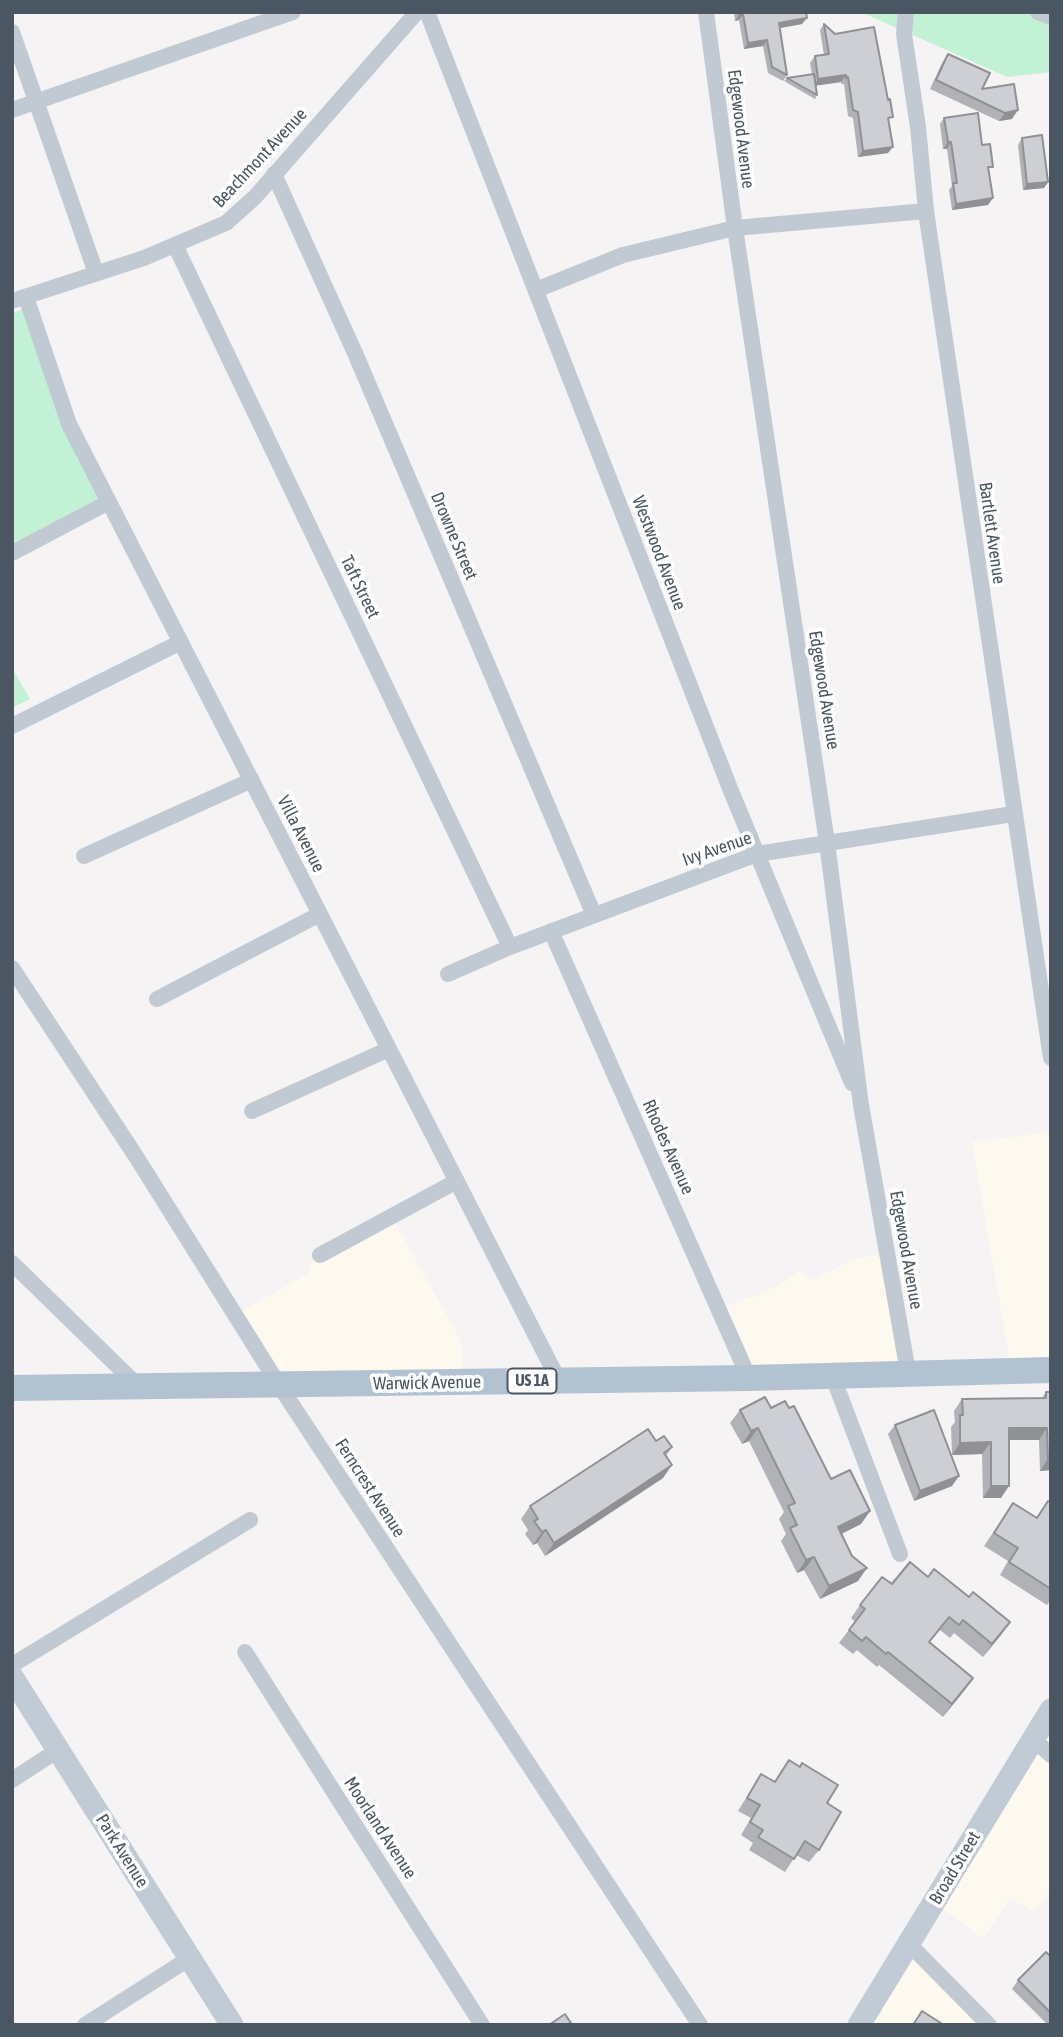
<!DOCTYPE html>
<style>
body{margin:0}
#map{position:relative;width:1063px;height:2037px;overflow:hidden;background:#f5f3f3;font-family:"Asap Condensed",sans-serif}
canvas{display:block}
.frame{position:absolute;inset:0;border:14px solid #4a5661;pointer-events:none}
</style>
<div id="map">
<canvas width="1063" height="2037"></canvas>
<div class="frame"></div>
</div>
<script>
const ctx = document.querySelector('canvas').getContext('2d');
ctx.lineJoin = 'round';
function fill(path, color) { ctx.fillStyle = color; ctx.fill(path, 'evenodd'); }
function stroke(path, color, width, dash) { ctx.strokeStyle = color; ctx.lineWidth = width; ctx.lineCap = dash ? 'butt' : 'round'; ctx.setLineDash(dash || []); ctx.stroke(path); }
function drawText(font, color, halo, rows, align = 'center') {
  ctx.font = font + ' "Asap Condensed",sans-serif'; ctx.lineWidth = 7; ctx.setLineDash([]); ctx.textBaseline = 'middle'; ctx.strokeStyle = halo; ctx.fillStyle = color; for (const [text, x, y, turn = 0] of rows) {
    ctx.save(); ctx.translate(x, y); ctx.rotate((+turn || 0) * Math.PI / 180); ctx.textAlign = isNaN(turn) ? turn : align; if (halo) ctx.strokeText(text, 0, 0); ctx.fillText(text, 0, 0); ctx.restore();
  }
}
const commercial = new Path2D(`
 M1051,1132V1375L1012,1374L972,1142Z
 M392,1217L461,1341L463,1381L283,1385L240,1312L307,1274L312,1260L375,1224Z
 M887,1253L906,1370L749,1376L723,1307L766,1292L800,1271L810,1280L855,1259Z
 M1051,1713V1889L1034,1912L1010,1898L984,1939L935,1903Z
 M909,1944L981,2025H860Z`);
const green = new Path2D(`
 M861,12H1051V72L1007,77Z
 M23,309L100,498L12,544V313Z
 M12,668L30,699L12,708Z`);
const minor = new Path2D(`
 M427,12L731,791L852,1083
 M706,12L735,228L827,843L861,1105L908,1372
 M906,12L904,34L918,127L926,211L1051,1058
 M1038,12L1051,17
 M12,32L96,273
 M12,110L293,12
 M274,174L355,353L594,915
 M175,245L510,947
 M536,290L623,255L735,228L926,211
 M26,297L69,424L559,1381
 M12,301L144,258L226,223L255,197L417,12
 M12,553L109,502
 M12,726L181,642
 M84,856L252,780
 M551,931L749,1378
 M12,968L137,1158L279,1385L700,2025
 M448,974L510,947L757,854L1013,814
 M157,999L320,914
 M252,1111L389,1049
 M320,1255L457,1181
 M12,1263L138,1386
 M833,1377L900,1554
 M245,1652L482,2025
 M12,1665L250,1520
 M1033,1739L1051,1755
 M12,1780L58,1750
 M909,1944L989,2025
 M85,2025L190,1958`);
const secondary = new Path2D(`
 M12,1677L232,2025
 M859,2025L1051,1710`);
const primary = new Path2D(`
 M12,1388L749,1378L1051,1370`);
const wall = new Path2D(`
 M734,12H806L802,24L780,28L787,75L783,81L768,73L763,46L744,49L739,20L735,21Z
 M824,24L889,123L888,153L858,157L853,118L848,116L844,84H841V82L816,85L817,95L815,99L784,81L787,78L812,74L810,63L815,56L824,55L820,30Z
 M948,54L982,89L1012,119L999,121L930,89L942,63Z
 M944,118L982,145L989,173L988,205L952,210L949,190L952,186L947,149H943L940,124Z
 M1022,138L1048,182L1044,188L1023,190L1018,145Z
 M1046,1392L1051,1470L1040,1471L1039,1440H1009L1001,1498H983L982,1454L952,1455L951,1427L955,1422L954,1411L962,1399L1042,1398Z
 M771,1408L831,1479L870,1511L861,1524L841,1534L858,1581L820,1599L804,1570L797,1573L781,1541L786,1534L779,1519L784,1512L749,1441L742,1444L730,1423L740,1410Z
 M895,1425L952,1486L914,1501L888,1434Z
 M656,1441L672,1447L666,1456L663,1478L545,1556L537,1543L533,1545L525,1534L528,1530L521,1519L530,1506Z
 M1048,1501L1051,1503V1600L1047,1605L1000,1575L1008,1561L984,1546L1013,1503L1036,1518Z
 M928,1577L969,1597L1010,1622L983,1657L954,1633L950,1638L940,1630L930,1642L973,1678L943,1717L879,1665L877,1667L857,1650L853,1654L839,1643L855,1622L851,1618L860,1605L892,1584Z
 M789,1760L827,1803L819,1850L809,1862L796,1855L785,1872L749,1850L753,1843L741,1835L751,1818L738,1811L761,1774L774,1782Z
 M1051,1957V2025H1048L1012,1989L1018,1980Z`);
const shadedWall = new Path2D(`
 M743,14L739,20L735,21L739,15Z
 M807,18L802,24L775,29L779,23Z
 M767,40L763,46L744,49L748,43Z
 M846,75L841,82L814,86L818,79Z
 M1018,110L1012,119L999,121L1005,113Z
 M948,142H951L947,149H943Z
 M893,147L888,153L858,157L863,151Z
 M1048,182L1044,188L1023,190L1027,184Z
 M993,198L988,205L952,210L956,204Z
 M758,1428L749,1441L742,1444L751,1431Z
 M1009,1428H1047L1039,1440H1000Z
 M991,1442L982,1454L952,1455L960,1443Z
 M1048,1459H1051V1470L1040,1471Z
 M672,1465L663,1478L545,1556L554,1543Z
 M959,1476L952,1486L914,1501L920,1491Z
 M991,1486H1009L1001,1498H983Z
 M870,1511L861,1524L829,1540L838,1527Z
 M546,1530L537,1543L533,1545L542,1532Z
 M814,1557L804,1570L797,1573L806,1560Z
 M867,1568L858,1581L820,1599L829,1586Z
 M1010,1622L1001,1635L983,1657L992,1644Z
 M973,1678L964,1691L943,1717L952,1704Z`);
const building = new Path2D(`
 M739,12H806L807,18L779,23L787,75L772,67L767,40L748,43L743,14L739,15Z
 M824,24L835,34L874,27L888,100L890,99L893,117L888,118L893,147L863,151L858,112L853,110L848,77L846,78V75L818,79L815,56L829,54Z
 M948,54L990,73L982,89L1014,84L1018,110L1005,113L936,80Z
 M814,74L817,95L787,78Z
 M978,113L982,145L990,144L993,167H988L993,198L956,204L953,183H957L951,142H948L944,118Z
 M1042,135L1048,182L1027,184L1022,138Z
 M1046,1392H1051V1459H1048L1047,1428H1009V1486H991V1442L960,1443V1415H963L962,1399L1046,1398Z
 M765,1397L771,1408L785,1401L789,1408L794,1406L831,1479L850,1470L870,1511L838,1527L852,1556L867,1568L829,1586L814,1557L806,1560L790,1528L797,1525L788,1506L795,1503L758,1428L751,1431L740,1410Z
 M934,1410L959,1476L920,1491L895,1425Z
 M648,1429L656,1441L664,1436L672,1447L664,1453L672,1465L554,1543L546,1530L542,1532L534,1521L538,1519L530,1506Z
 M1048,1501L1051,1503V1589L1009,1562L1018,1548L994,1533L1013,1503L1037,1518Z
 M910,1562L928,1577L934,1569L969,1597L973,1592L1010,1622L992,1644L963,1620L959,1625L949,1617L929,1642L973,1678L952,1704L888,1652L886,1654L866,1637L862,1641L849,1630L865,1609L860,1605L882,1577L892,1584Z
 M789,1760L800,1767L802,1763L838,1785L827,1803L841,1812L819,1850L805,1841L794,1859L758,1837L763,1830L750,1822L760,1805L747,1798L761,1774L775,1782Z
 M1046,1952L1051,1957V2013L1018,1980Z
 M922,2011L944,2025H913Z
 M565,2014L572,2025H549Z`);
const shields = [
 [532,1381,49]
];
const shieldNames = [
 ["US 1A",532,1381]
];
const streetNames = [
 ["Edgewood Avenue",741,129,83],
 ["Beachmont Avenue",260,158,-47],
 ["Bartlett Avenue",992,533,82],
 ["Drowne Street",454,536,67],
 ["Westwood Avenue",659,553,69],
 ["Taft Street",360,587,64],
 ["Edgewood Avenue",824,690,81],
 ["Villa Avenue",301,834,63],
 ["Ivy Avenue",717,849,-19],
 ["Rhodes Avenue",668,1147,66],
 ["Edgewood Avenue",906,1250,80],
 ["Warwick Avenue",427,1383,-1],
 ["Ferncrest Avenue",370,1488,57],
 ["Moorland Avenue",380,1828,57],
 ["Park Avenue",122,1851,58],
 ["Broad Street",955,1868,-59]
];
fill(commercial, '#fdf9ef');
fill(green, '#c3f1d5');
stroke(minor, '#c1cad2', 16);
stroke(secondary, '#c1cbd6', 23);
stroke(primary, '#b3c2d1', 26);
fill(wall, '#b0b2b7');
fill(shadedWall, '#909195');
fill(building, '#cdcfd5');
stroke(building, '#909195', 2);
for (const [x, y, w] of shields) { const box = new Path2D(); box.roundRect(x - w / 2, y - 12.5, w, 25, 5); ctx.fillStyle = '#fff'; ctx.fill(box); stroke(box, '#4a5661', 2); }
drawText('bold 16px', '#4a5661', null, shieldNames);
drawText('18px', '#4a5661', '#fff', streetNames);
</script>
